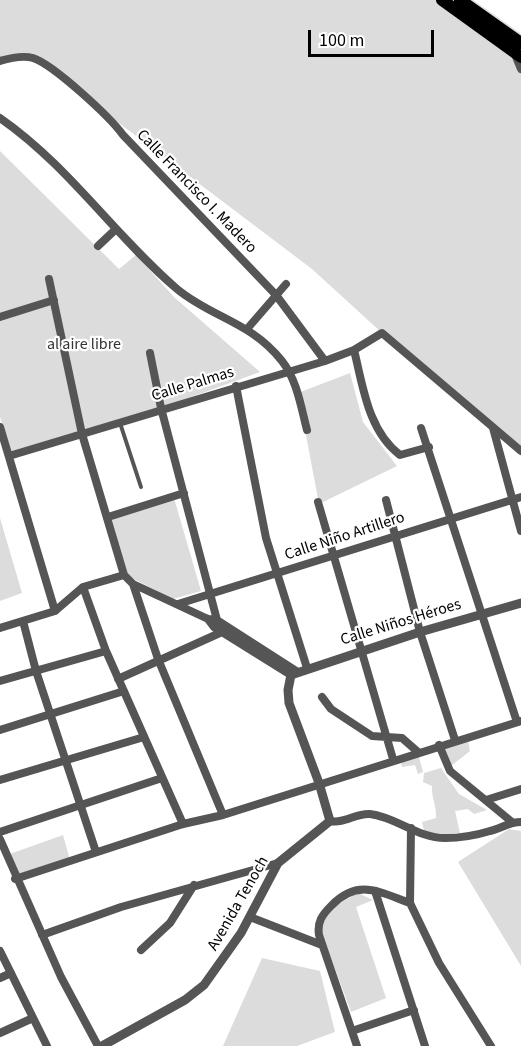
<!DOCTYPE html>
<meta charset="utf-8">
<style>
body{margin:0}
#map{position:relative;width:521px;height:1046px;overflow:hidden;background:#fff;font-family:"Source Sans 3",sans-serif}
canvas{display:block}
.scale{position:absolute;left:308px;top:30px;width:126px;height:27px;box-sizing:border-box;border:3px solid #000;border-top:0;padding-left:8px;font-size:18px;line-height:21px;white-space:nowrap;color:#000;-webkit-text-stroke:4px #fff;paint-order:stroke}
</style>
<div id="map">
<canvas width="521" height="1046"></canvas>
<div class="scale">100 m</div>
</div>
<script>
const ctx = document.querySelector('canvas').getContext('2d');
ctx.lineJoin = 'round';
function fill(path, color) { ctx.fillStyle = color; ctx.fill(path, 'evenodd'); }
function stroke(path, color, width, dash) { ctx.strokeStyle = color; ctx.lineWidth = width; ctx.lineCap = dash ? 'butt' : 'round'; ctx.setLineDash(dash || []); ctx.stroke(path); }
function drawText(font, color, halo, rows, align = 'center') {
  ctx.font = font + ' "Source Sans 3",sans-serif'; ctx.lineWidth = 4.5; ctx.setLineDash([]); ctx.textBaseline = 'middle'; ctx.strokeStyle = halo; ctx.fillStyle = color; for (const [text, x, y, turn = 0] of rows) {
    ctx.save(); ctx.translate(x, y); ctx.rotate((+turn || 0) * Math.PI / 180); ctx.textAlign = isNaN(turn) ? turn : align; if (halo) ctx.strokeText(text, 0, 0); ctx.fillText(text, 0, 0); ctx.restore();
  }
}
const green = new Path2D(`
 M0,0H440L521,62V446L382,333L312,269L29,55L0,58Z
 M0,151L119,269L136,255L174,297L260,372L153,411L11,452L0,417Z
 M350,373L363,422L397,466L319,504L298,393Z
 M174,498L201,591L173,599L126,575L108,517Z
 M0,518L22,593L0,601Z
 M468,740L470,751L451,766L441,750Z
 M419,757L423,772L418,774L415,765L402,767L401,761Z
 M441,768L459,794L487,810L474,814L468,809L455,811L460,833L425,835L422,822L436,818C437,807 431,797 432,786L423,782L424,773Z
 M509,829L521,831V966L458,862Z
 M63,835L70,860L16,878L7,855Z
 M358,893L373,900L356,907L386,998L351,1012L320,928L328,910Z
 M262,958L320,971L335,1032L297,1046H223Z`);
const service = new Path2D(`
 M120,423L141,487`);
const minor = new Path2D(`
 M514,52L521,69
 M0,61C10,58 22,55 33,58C54,65 110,117 123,135L276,295L325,361
 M0,118C68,165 115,236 177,289C212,318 250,321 282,361C297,380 301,407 307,430
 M98,246L116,229
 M49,279L82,434L124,575L133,584L208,619L217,620L298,672
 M0,317L54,300
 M247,329L286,284
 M354,350C363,386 368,431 400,455L429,447
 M150,353L161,408L217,620
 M236,386L266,538L307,668
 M0,427L55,611
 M421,428L517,722
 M493,428L521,531
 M9,456L325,361L354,350L382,333L521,451
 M386,500L420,632L455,740
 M318,502L393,759
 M108,517L184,493
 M133,584L158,659L223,815
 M83,587L106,651L183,824
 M178,604L521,497
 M208,619L214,627L291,675
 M23,621L36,671L96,852
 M0,628L55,611L83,587L124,575
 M118,679L222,632
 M0,681L106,651
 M322,697L331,709L372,736L402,738L418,752
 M0,730L124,691
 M439,745L450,771L512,822
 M0,780L144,737
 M486,800L521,789
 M330,821C345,824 355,813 370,814C396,817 418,838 445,838C458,838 477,835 490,831C502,828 509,822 521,822
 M411,828L410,903L439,963L491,1046
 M0,832L162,778
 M0,839L61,977L98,1046
 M15,879L183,824L223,815L521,721
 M375,891L425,1046
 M250,917L322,945
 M42,935L121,907L278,863
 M141,950L170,923L194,885
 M0,951L47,1046
 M0,978L11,973
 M352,1031L414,1010
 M0,1033L33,1018
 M357,1046L319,935C317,922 322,915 331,906C358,878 379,892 410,903`);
const tertiary = new Path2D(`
 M102,1046L185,1000L204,985L241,933L278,863L330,821L319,783L289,703L288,690L291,675L420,632L521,603`);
const primary = new Path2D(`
 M442,0L521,57
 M460,0L521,43`);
const streetNames = [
 ["Calle Francisco I. Madero",196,192,46],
 ["Calle Palmas",193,385,-17],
 ["Calle Niño Artillero",345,537,-18],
 ["Calle Niños Héroes",401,623,-17],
 ["Avenida Tenoch",239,904,-60]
];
const parkNames = [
 ["al aire libre",84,345]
];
fill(green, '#dcdcdc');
stroke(primary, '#dbdbdb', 15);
stroke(service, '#555', 4);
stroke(minor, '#555', 8);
stroke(tertiary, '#555', 9);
stroke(primary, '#000', 12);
drawText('16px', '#000', '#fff', streetNames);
drawText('16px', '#333', '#fff', parkNames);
</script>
